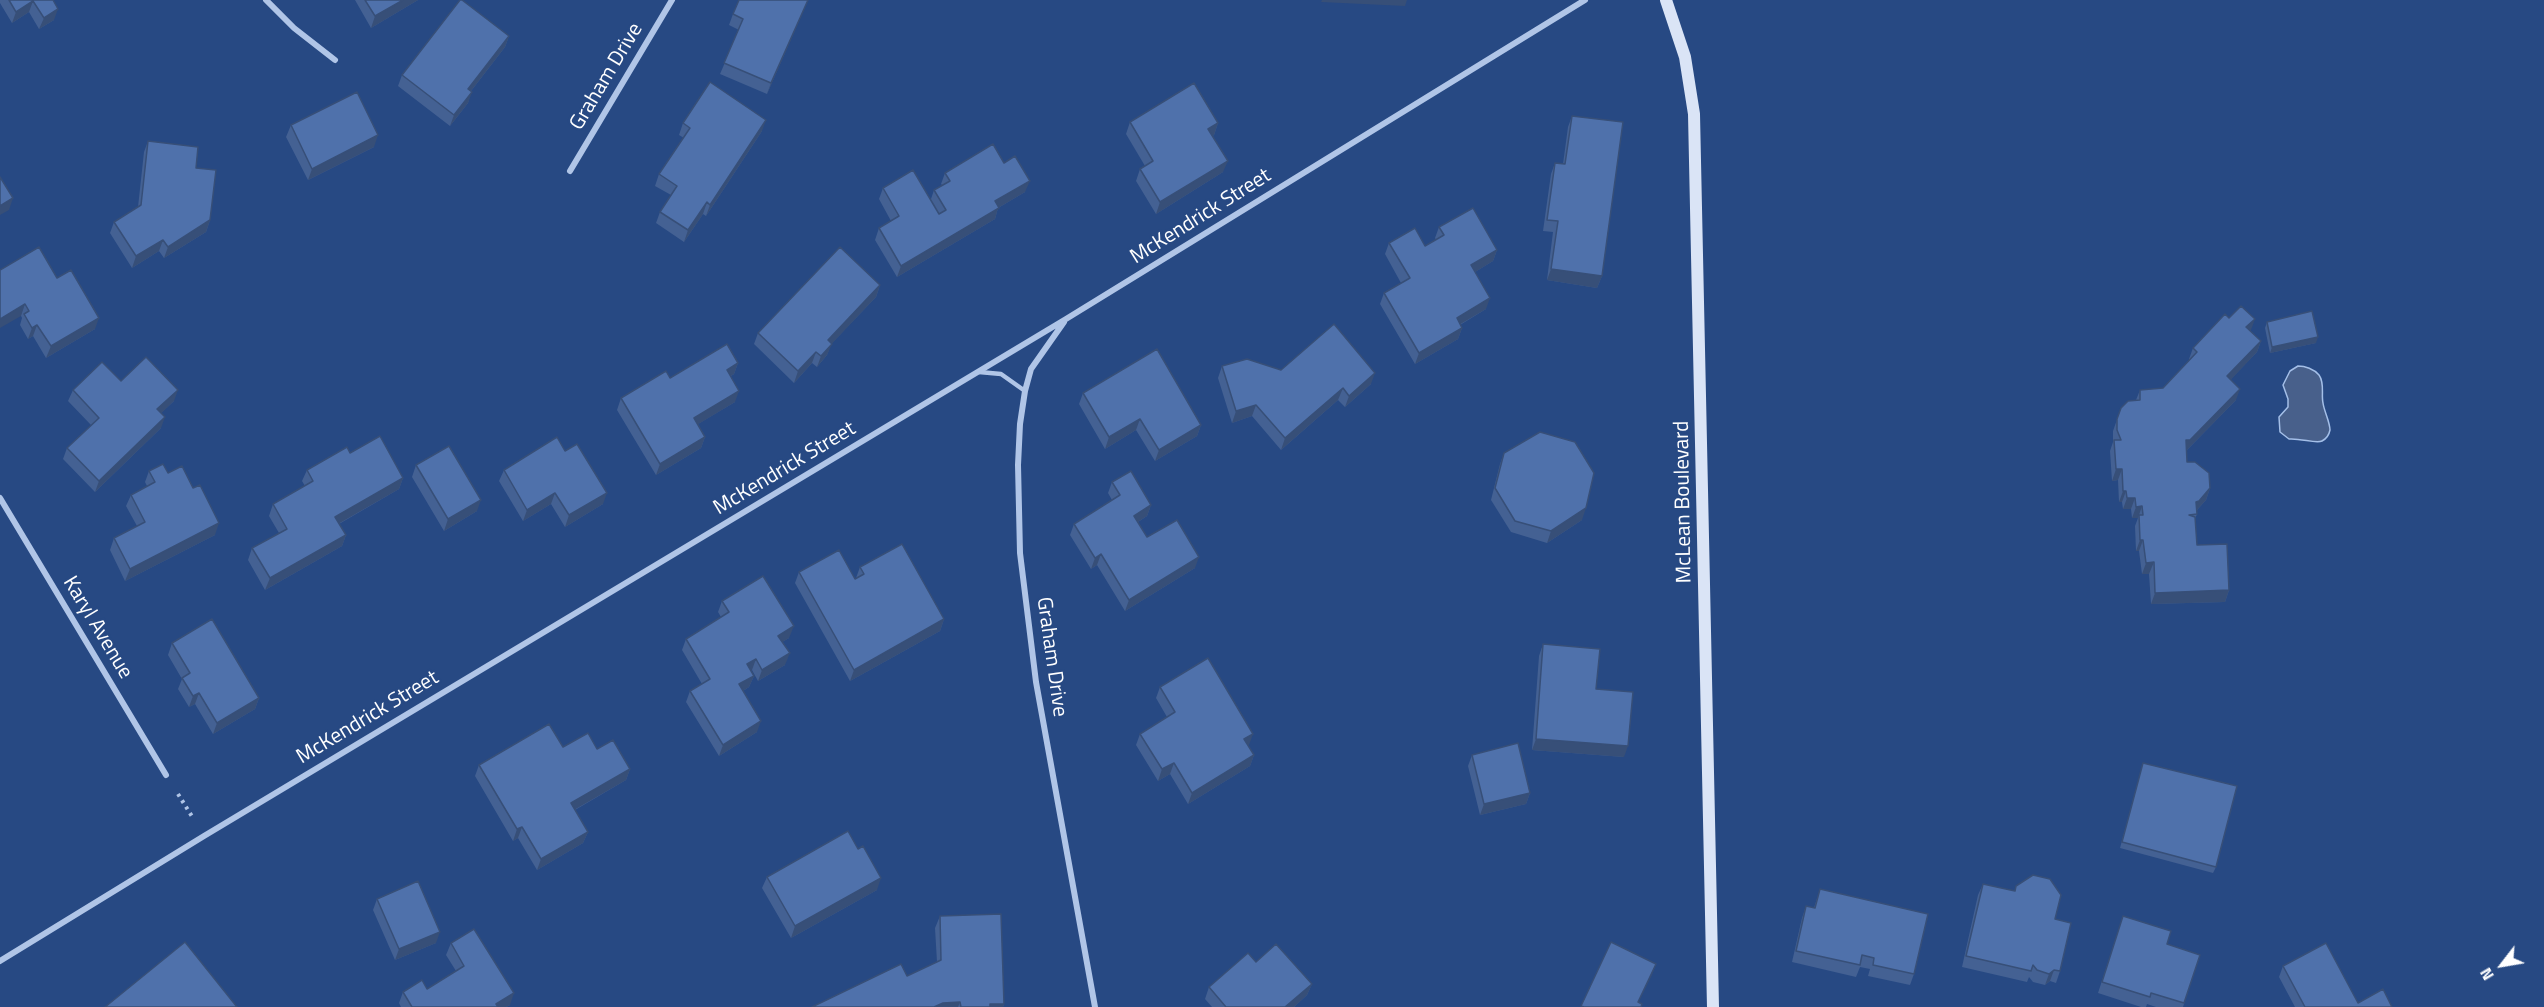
<!DOCTYPE html>
<style>
body{margin:0}
#map{position:relative;width:2544px;height:1007px;overflow:hidden;background:#274983;font-family:"Titillium Web",sans-serif}
canvas{display:block}
.north{position:absolute;left:2472px;top:935px;width:60px;height:60px;-webkit-text-stroke:4px #274983;paint-order:stroke;rotate:239deg;font-size:16px;font-weight:700;line-height:24px;text-align:center;color:#fff}
.north::after{content:'';display:block;margin:auto;width:21px;height:27px;background:#fff;clip-path:polygon(50% 0,100% 100%,50% 72%,0 100%)}
</style>
<div id="map">
<canvas width="2544" height="1007"></canvas>
<div class="north">N</div>
</div>
<script>
const ctx = document.querySelector('canvas').getContext('2d');
ctx.lineJoin = 'round';
function fill(path, color) { ctx.fillStyle = color; ctx.fill(path, 'evenodd'); }
function stroke(path, color, width, dash) { ctx.strokeStyle = color; ctx.lineWidth = width; ctx.lineCap = dash ? 'butt' : 'round'; ctx.setLineDash(dash || []); ctx.stroke(path); }
function drawText(font, color, halo, rows, align = 'center') {
  ctx.font = font + ' "Titillium Web",sans-serif'; ctx.lineWidth = 4.5; ctx.setLineDash([]); ctx.textBaseline = 'middle'; ctx.strokeStyle = halo; ctx.fillStyle = color; for (const [text, x, y, turn = 0] of rows) {
    ctx.save(); ctx.translate(x, y); ctx.rotate((+turn || 0) * Math.PI / 180); ctx.textAlign = isNaN(turn) ? turn : align; if (halo) ctx.strokeText(text, 0, 0); ctx.fillText(text, 0, 0); ctx.restore();
  }
}
const water = new Path2D(`
 M2298,366C2305,366 2314,369 2319,375C2325,383 2321,394 2323,403C2324,411 2330,422 2330,430C2329,435 2326,439 2322,441C2316,444 2301,438 2289,439L2280,432L2279,417L2288,407V399L2283,385L2290,371Z`);
const path = new Path2D(`
 M178,794L193,818`);
const lane = new Path2D(`
 M979,372L1001,374L1025,391`);
const street = new Path2D(`
 M266,0L294,28L335,60
 M570,171L672,0
 M1064,322L1031,369L1025,391L1020,424L1018,465L1020,553L1036,682L1095,1007
 M0,498L166,775
 M0,961L204,836L1066,319L1585,0`);
const secondary = new Path2D(`
 M1666,0L1685,57L1694,114L1713,1007`);
const wall = new Path2D(`
 M0,0H53L54,20L39,29L29,12L12,23L0,3Z
 M355,0H418L371,28Z
 M808,0L767,94L720,74L739,30L729,25L733,14Z
 M509,36L505,47L471,91L468,103L450,126L398,86L402,75Z
 M1572,116L1602,276L1597,288L1547,280L1553,232L1543,231L1551,174L1555,163L1563,164L1568,127Z
 M1130,122L1218,123L1214,135L1212,136L1223,172L1156,214L1136,181L1140,169L1145,166L1126,134Z
 M683,123L762,131L706,216L703,214L684,242L656,223L660,212L671,195L655,186L659,174L684,138L679,135Z
 M291,125L374,147L308,180L286,137Z
 M148,141L196,168L210,220L206,232L164,258L159,251L132,268L110,233L114,222L138,207L144,152Z
 M1004,163L1025,192L998,208L995,219L897,277L875,240L879,228L891,221L879,199L883,188L931,199L934,190L942,185L941,184L945,173Z
 M1439,227L1497,250L1493,261L1475,272L1486,309L1460,325L1462,328L1458,339L1415,364L1380,304L1384,293L1401,283L1385,254L1389,243L1425,246L1436,240L1435,238Z
 M0,270L57,278L95,329L46,358L33,336L28,339L20,325L22,318Z
 M880,285L876,297L831,344L827,355L817,367L812,363L794,383L754,344L758,333Z
 M2229,318L2250,331L2261,341L2257,352L2230,380L2236,400L2187,450V462L2210,488L2206,500L2197,510V514L2195,519L2197,545L2229,590L2225,602L2151,604L2149,574H2142L2139,551H2136L2135,526L2138,518H2132L2131,509H2123L2122,502H2119L2118,480L2112,481L2110,451L2113,442V431L2121,408L2136,400L2140,390L2163,388L2190,360L2189,359L2193,348Z
 M2267,322L2316,343L2270,353L2265,328Z
 M738,363L734,374L731,376L735,402L698,424L705,437L701,448L656,475L617,410L621,398L670,378Z
 M1222,366L1281,370L1371,384L1345,407L1338,400L1281,450L1252,416L1232,423L1218,378Z
 M121,381L174,401L161,413V428L95,492L63,459L67,448L91,425L68,401L73,390Z
 M1083,393L1201,425L1197,436L1155,461L1136,430L1105,449L1079,404Z
 M565,451L603,504L565,527L551,504L523,521L499,481L504,470Z
 M350,453L403,478L399,489L339,524L346,535L342,546L265,590L248,560L252,548L279,533L269,516L273,504L305,486L302,481L307,470Z
 M1504,453L1582,520L1547,543L1511,532L1491,500L1500,464Z
 M416,465L477,511L444,531L412,477Z
 M149,471L168,473L215,535L125,581L110,550L114,538L137,526L126,506L131,495L147,486L145,482Z
 M1112,482L1151,505L1147,516L1138,522L1147,537L1195,568L1125,611L1097,565L1091,569L1070,535L1074,524L1112,500L1108,493Z
 M860,567L944,619L940,631L850,681L795,583L799,572L855,579L856,578Z
 M722,601L789,638L782,642L785,665L758,681L752,670H751L754,676L749,687L743,691L757,732L719,756L686,702L690,691L702,684L682,650L686,639L721,617L718,612Z
 M172,643L259,698L255,709L213,734L195,704L189,707L178,689L182,679L168,655Z
 M1543,644L1596,689L1624,757L1532,750L1539,656Z
 M1160,687L1249,745L1248,746L1254,755L1250,766L1188,804L1170,774L1158,781L1136,745L1140,734L1167,717L1156,698Z
 M563,747L597,749L630,769L626,780L575,810L588,832L583,843L537,870L518,838L513,841L475,776L479,765Z
 M1472,755L1530,793L1526,804L1480,815L1468,766Z
 M2143,763L2216,867L2213,873L2120,848Z
 M767,877L877,890L791,938L762,888Z
 M1983,884L2014,891L2055,919L2060,971L2056,983L2050,981L2045,985L2033,982L2029,977L2027,982L1962,967L1978,895Z
 M1820,889L1914,974L1910,985L1868,976L1870,969L1860,967L1856,977L1792,962L1802,918L1806,906L1814,908Z
 M377,899L436,943L395,960L373,910Z
 M940,916L1004,1004L1003,1007H812L907,976L937,962L935,928Z
 M2123,916L2167,944L2200,955L2183,1007H2156L2147,1004L2146,1007H2141L2098,993Z
 M451,943L510,1005L506,1007H401L399,1003L403,992L427,989L456,971L446,955Z
 M1256,962L1312,984L1307,995L1294,1007H1212L1205,999L1209,987Z
 M2283,966L2358,1003L2392,1007H2295L2279,977Z`);
const shadedWall = new Path2D(`
 M403,0H418L371,28L375,16Z
 M808,0L805,8L767,94L771,83Z
 M1322,0H1407L1405,6L1321,2Z
 M33,1L29,12L12,23L16,12Z
 M58,9L54,20L39,29L44,18Z
 M509,36L505,47L464,100L468,89Z
 M472,92L468,103L450,126L454,115Z
 M766,120L762,131L706,216L710,205Z
 M1218,123L1214,135L1204,140L1208,129Z
 M378,135L374,147L308,180L312,169Z
 M1228,161L1223,172L1156,214L1160,202Z
 M1030,181L1025,192L998,208L995,219L897,277L901,266L995,201Z
 M13,198L9,210L0,215V206Z
 M707,202L703,214L684,242L688,230Z
 M210,220L206,232L164,258L168,247Z
 M163,240L159,251L132,268L136,256Z
 M1497,250L1493,261L1467,277L1471,265Z
 M1551,269L1602,276L1597,288L1547,280Z
 M880,285L876,297L824,352L828,340Z
 M1490,298L1486,309L1452,329L1457,318Z
 M25,304L21,316L0,328V319Z
 M99,318L95,329L46,358L51,346Z
 M2255,319L2251,330L2242,338L2246,327Z
 M37,325L33,336L28,339L32,328Z
 M1462,328L1458,339L1415,364L1419,353Z
 M2318,337L2316,343L2270,353L2272,347Z
 M2261,341L2257,352L2223,388L2227,376Z
 M832,344L827,355L817,367L821,356Z
 M816,352L812,363L794,383L798,371Z
 M738,363L734,374L723,381L727,370Z
 M1375,373L1371,384L1345,407L1349,396Z
 M1343,388L1338,400L1281,450L1285,438Z
 M2240,389L2236,400L2186,451V440Z
 M178,390L174,401L153,421L157,409Z
 M739,391L735,402L690,429L694,418Z
 M1256,405L1252,416L1232,423L1236,411Z
 M165,417L161,428L95,492L99,481Z
 M1140,419L1136,430L1105,449L1109,437Z
 M1201,425L1197,436L1155,461L1159,450Z
 M705,437L701,448L656,475L660,464Z
 M2116,469H2122L2118,480L2112,481Z
 M403,478L399,489L331,528L335,517Z
 M2210,488L2206,500L2195,512L2196,502Z
 M2123,491H2126L2122,502H2119Z
 M555,493L551,504L523,521L527,510Z
 M607,493L603,504L565,527L569,515Z
 M2127,498H2135L2131,509H2123Z
 M481,500L477,511L444,531L448,519Z
 M1151,505L1147,516L1130,527L1134,516Z
 M2142,506L2138,518H2132L2136,507Z
 M1586,508L1582,520L1547,543L1551,531Z
 M219,523L215,535L125,581L130,569Z
 M346,535L342,546L265,590L270,578Z
 M2140,540H2143L2139,551H2136Z
 M1101,554L1097,565L1091,569L1095,558Z
 M1199,557L1195,568L1125,611L1129,600Z
 M2154,562L2149,574H2142L2146,563Z
 M2229,590L2225,602L2151,604L2155,593Z
 M944,619L940,631L850,681L854,670Z
 M794,626L789,638L774,647L778,636Z
 M790,653L785,665L758,681L762,670Z
 M756,659L752,670L743,675L747,664Z
 M754,676L749,687L735,696L739,684Z
 M199,693L195,704L189,707L193,696Z
 M259,698L255,709L213,734L217,723Z
 M761,721L757,732L719,756L723,745Z
 M1253,734L1249,745L1240,750L1244,739Z
 M1536,739L1628,746L1624,757L1532,750Z
 M1254,755L1250,766L1188,804L1192,793Z
 M1174,763L1170,774L1158,781L1162,769Z
 M630,769L626,780L567,814L571,803Z
 M1530,793L1526,804L1480,815L1484,804Z
 M522,827L518,838L513,841L517,829Z
 M588,832L583,843L537,870L541,859Z
 M881,878L877,890L791,938L795,926Z
 M440,932L436,943L395,960L399,949Z
 M1656,964L1652,975L1636,1007Z
 M2054,970L2050,981L2045,985L2049,974Z
 M1312,984L1307,995L1294,1007H1285Z
 M514,993L510,1005L506,1007H495L496,1004Z
 M960,1002L958,1007H934L943,1003Z
 M990,1004H1004L1003,1007H989Z`);
const building = new Path2D(`
 M9,0H53L58,9L44,18L33,1L16,12Z
 M365,0H403L375,16Z
 M460,0H462L509,36L468,89L472,92L454,115L402,75Z
 M739,0H808L771,83L724,63L743,19L733,14Z
 M710,82L766,120L710,205L707,202L688,230L660,212L677,186L659,174L690,128L683,123Z
 M1194,83L1218,123L1208,129L1228,161L1160,202L1140,169L1153,161L1130,122Z
 M357,92L378,135L312,169L291,125Z
 M1572,116L1623,122L1602,276L1551,269L1558,221L1547,220L1555,163L1565,164Z
 M148,141L198,147L196,168L216,170L210,220L168,247L163,240L136,256L114,222L141,205Z
 M993,144L1004,163L1015,156L1030,181L995,201L999,208L901,266L879,228L899,216L883,188L913,170L939,214L946,210L934,190L950,181L945,173Z
 M0,177L13,198L0,206Z
 M1473,208L1497,250L1471,265L1490,298L1457,318L1462,328L1419,353L1384,293L1410,278L1389,243L1415,228L1425,246L1444,235L1439,227Z
 M39,247L57,278L71,270L99,318L51,346L37,325L32,328L24,314L29,311L25,304L0,319V270Z
 M840,247L880,285L828,340L832,344L821,356L816,352L798,371L758,333Z
 M2241,306L2255,319L2246,327L2261,341L2227,376L2240,389L2190,440H2186L2187,462H2195L2209,473L2210,488L2199,501L2196,502L2197,514L2189,515L2195,517L2197,545L2227,544L2229,590L2155,593L2154,562L2146,563L2143,540H2140L2139,515H2143L2142,506L2136,507L2135,498H2127L2126,491H2123L2122,469H2116L2114,440H2121L2117,430V419L2121,408L2128,401L2140,400V390L2163,388L2197,352L2193,348L2225,314L2229,318Z
 M2312,311L2318,337L2272,347L2267,322Z
 M1334,324L1375,373L1349,396L1343,388L1285,438L1256,405L1236,411L1222,366L1247,359L1281,370Z
 M727,344L738,363L727,370L739,391L694,418L705,437L660,464L621,398L666,371L670,378Z
 M1157,349L1201,425L1159,450L1140,419L1109,437L1083,393Z
 M146,357L178,390L157,409L165,417L99,481L67,448L99,418L73,390L102,362L121,381Z
 M1540,432L1575,442L1594,473L1586,508L1551,531L1515,521L1495,488L1504,453Z
 M380,436L403,478L335,517L346,535L270,578L252,548L287,529L273,504L313,481L307,470L347,447L350,453Z
 M557,437L565,451L577,444L607,493L569,515L555,493L527,510L504,470Z
 M449,446L481,500L448,519L416,465Z
 M163,464L168,473L182,466L193,488L200,485L219,523L130,569L114,538L145,522L131,495L155,482L149,471Z
 M1131,471L1151,505L1134,516L1147,537L1177,520L1199,557L1129,600L1101,554L1095,558L1074,524L1120,495L1112,482Z
 M902,544L944,619L854,670L799,572L839,550L855,579L864,574L860,567Z
 M763,576L794,626L778,636L790,653L762,670L756,659L747,664L754,676L739,684L761,721L723,745L690,691L710,679L686,639L729,612L722,601Z
 M212,619L259,698L217,723L199,693L193,696L182,678L190,673L172,643Z
 M1543,644L1600,649L1596,689L1633,692L1628,746L1536,739Z
 M1208,658L1253,734L1244,739L1254,755L1192,793L1174,763L1162,769L1140,734L1175,712L1160,687Z
 M549,724L563,747L588,733L597,749L613,740L630,769L571,803L588,832L541,859L522,827L517,829L479,765Z
 M1518,743L1530,793L1484,804L1472,755Z
 M2143,763L2237,786L2216,867L2122,842Z
 M848,831L858,849L863,846L881,878L795,926L767,877Z
 M2033,875L2050,879L2061,895L2055,919L2071,923L2060,971L2054,970L2049,974L2037,970L2033,965L2031,971L1966,956L1983,884L2015,891L2016,886Z
 M418,881L440,932L399,949L377,899Z
 M1820,889L1928,914L1914,974L1873,965L1874,958L1862,955L1860,965L1796,951L1806,906L1815,908Z
 M1001,914L1004,1004H990V1007H961L960,1002L943,1003L934,1007H812L901,964L907,976L941,960L940,916Z
 M2123,916L2171,931L2167,944L2200,955L2184,1003L2151,993L2150,997L2102,982Z
 M474,929L514,993L496,1004L498,1007H412L403,992L422,980L427,989L464,966L451,943Z
 M185,942L237,1007H105Z
 M1611,942L1656,964L1638,1002L1642,1004L1641,1007H1584L1581,1006Z
 M2326,943L2358,1003L2383,989L2392,1007H2305L2283,966Z
 M1276,944L1312,984L1285,1007H1226L1209,987L1248,953L1256,962Z`);
const streetNames = [
 ["Graham Drive",607,77,-59],
 ["McKendrick Street",1201,217,-32],
 ["McKendrick Street",785,469,-31],
 ["McLean Boulevard",1684,502,-91],
 ["Karyl Avenue",97,628,59],
 ["Graham Drive",1051,657,82],
 ["McKendrick Street",368,718,-31]
];
fill(water, '#48608b');
stroke(water, '#a4bfe8', 1.5);
stroke(path, '#b0c5e7', 4, [3, 4.5]);
stroke(lane, '#b0c5e7', 4.5);
stroke(street, '#b0c5e7', 6);
stroke(secondary, '#dae4f6', 12);
fill(wall, '#446193');
fill(shadedWall, '#374f78');
fill(building, '#4f71ab');
stroke(building, '#374f78', 1.5);
drawText('21px', '#fff', '#274983', streetNames);
</script>
